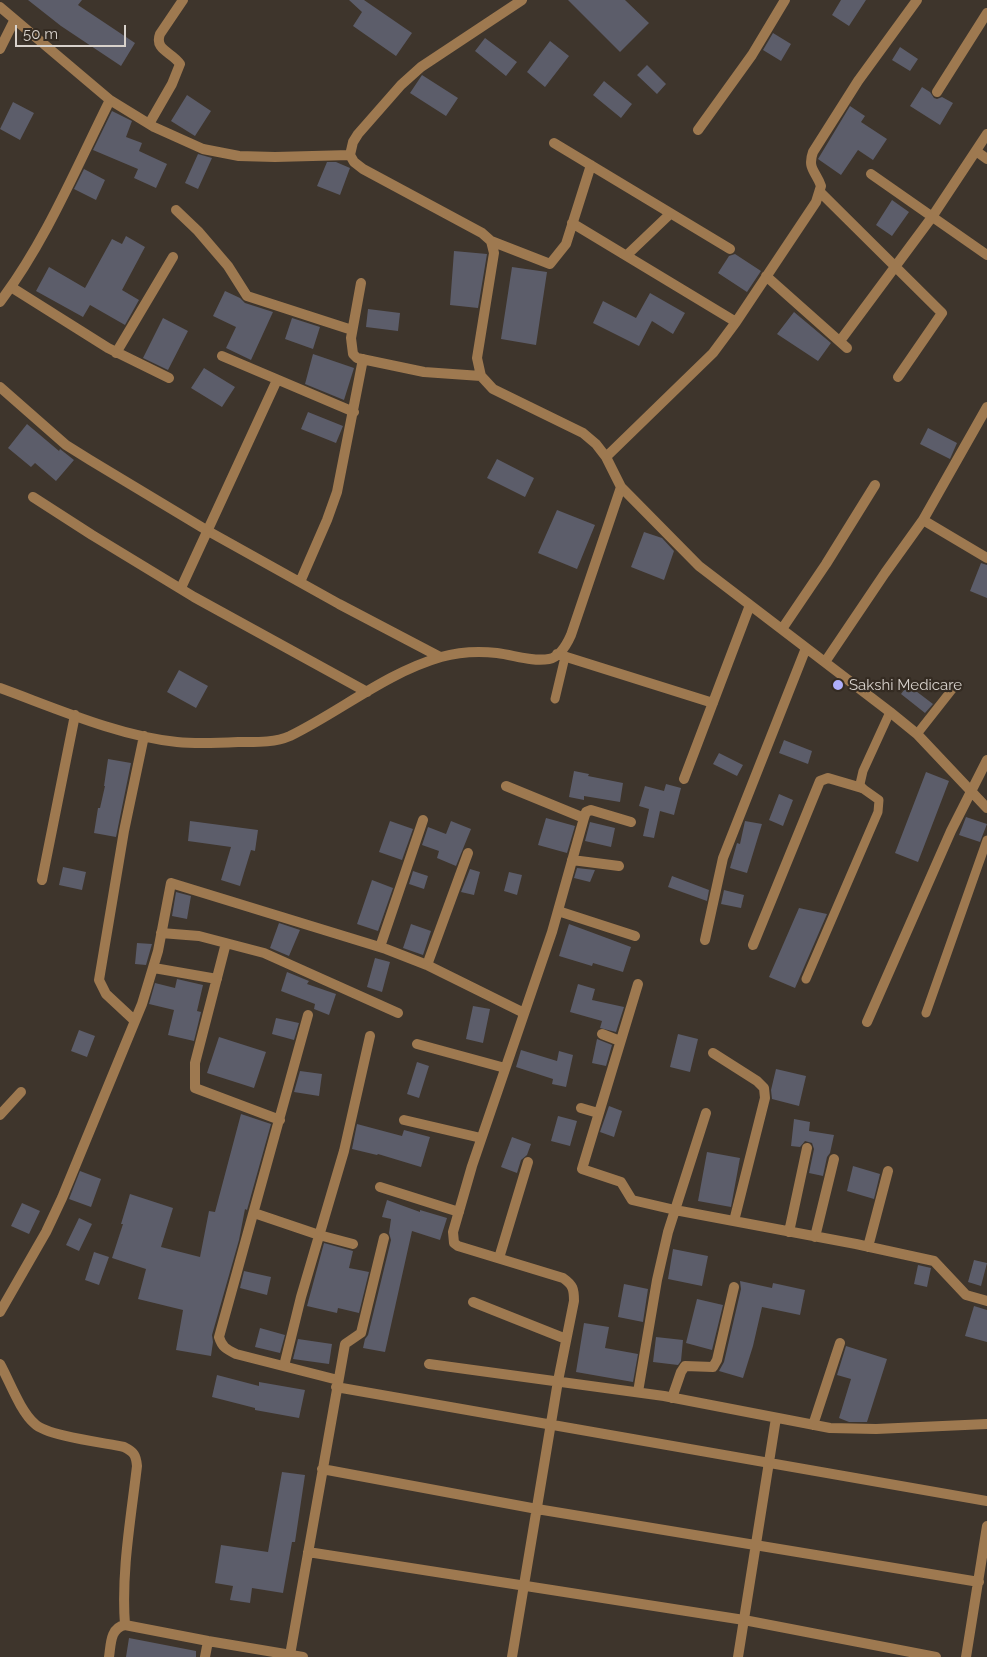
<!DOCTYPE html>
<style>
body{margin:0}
#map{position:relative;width:987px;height:1657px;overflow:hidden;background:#3e352c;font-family:Raleway,sans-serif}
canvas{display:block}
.scale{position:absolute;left:15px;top:25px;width:111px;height:22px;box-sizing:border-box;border:2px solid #d8d2cc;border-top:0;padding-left:6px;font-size:15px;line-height:18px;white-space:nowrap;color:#d8d2cc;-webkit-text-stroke:4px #342b22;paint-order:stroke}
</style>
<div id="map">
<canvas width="987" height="1657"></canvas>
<div class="scale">50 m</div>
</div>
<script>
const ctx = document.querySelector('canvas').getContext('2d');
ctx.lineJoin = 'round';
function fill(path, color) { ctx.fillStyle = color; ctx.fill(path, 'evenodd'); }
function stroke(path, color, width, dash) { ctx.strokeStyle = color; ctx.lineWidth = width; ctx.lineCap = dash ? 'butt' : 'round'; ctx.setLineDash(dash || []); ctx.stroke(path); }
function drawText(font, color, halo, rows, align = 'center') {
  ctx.font = font + ' Raleway,sans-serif'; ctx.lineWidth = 4.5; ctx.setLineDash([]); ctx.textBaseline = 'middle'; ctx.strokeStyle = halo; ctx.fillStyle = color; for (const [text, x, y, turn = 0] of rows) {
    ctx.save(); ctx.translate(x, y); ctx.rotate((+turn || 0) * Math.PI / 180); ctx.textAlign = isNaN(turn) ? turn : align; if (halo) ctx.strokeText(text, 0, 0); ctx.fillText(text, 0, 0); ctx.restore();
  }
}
const building = new Path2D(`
 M28,0H82L78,5L135,43L121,66L61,26Z
 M349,0H364L412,33L396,56L353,26L362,12Z
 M568,0H625L649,23L620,52Z
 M841,0H866L849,26L832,15Z
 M773,33L791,44L781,61L763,50Z
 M485,38L517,62L506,76L475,51Z
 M550,41L569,56L545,87L527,72Z
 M900,47L918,59L910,71L892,60Z
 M647,65L666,84L657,94L637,75Z
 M422,75L458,98L446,116L410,93Z
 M604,81L632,104L621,118L593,95Z
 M922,87L930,92L934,98L937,99L942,97L953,103L940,125L910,106Z
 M187,95L211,111L195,136L171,121Z
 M13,102L34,113L20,140L0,129Z
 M850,106L865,116L861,122L887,139L873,160L858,150L841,175L818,159Z
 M112,111L132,121L126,137L142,143L139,151L167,164L156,188L134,178L138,169L93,150Z
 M198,154L212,158L198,189L185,183Z
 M327,162H336L350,168L340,195L317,186Z
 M84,169L105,180L96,200L74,189Z
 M892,200L909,212L892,236L876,225Z
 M126,236L145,247L122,290L139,300L125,325L90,305L83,317L36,291L49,267L85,288L112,239L122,244Z
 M454,251L487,254L478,308L450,305Z
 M735,254L761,271L747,292L718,273L729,256Z
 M512,267L547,272L536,345L501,339Z
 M225,291L240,298L245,303L273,312L251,360L226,348L236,327L213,316Z
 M650,293L685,313L673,334L652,321L639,346L593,323L603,301L636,318Z
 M368,309L400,313L398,331L366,327Z
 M794,312L831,343L818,361L777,334Z
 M163,318L188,331L168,370L143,358Z
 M292,318L320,327L313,349L285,339Z
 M313,354L354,368L344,400L305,384Z
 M204,368L235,387L222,407L191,388Z
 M308,412L343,426L336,443L301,429Z
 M27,424L59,451L60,449L74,460L56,481L35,463L31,467L8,448Z
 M928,428L957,443L950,459L920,444Z
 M497,459L534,478L525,497L487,478Z
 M557,510L595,525L577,569L538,553Z
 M644,532L662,538L674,551L664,580L631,567Z
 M981,563L987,565V598L970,591Z
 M179,670L208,686L196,708L167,692Z
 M908,685L933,704L925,713L901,694Z
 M784,740L812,751L808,764L779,753Z
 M719,753L743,765L737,776L713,764Z
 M108,759L131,763L116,837L94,833L98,808H100L105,786H104Z
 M574,771L589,774L588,776L623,783L620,802L584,796V800L569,797Z
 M926,772L949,781L918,862L895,853Z
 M666,784L681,788L674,815L660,811L654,838L643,836L649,809L639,806L645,786L664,791Z
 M779,794L793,800L783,826L769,820Z
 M966,817L987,824L980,842L959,835Z
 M546,818L575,826L567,853L538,845Z
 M190,821L258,830L255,851L251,850L240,886L221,880L231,847L188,841Z
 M390,821L413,829L402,860L379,852Z
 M451,821L471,829L456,866L437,858L439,851L422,845L428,827L446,834Z
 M745,821L762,824L747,873L730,868L737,843L740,844Z
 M590,822L615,828L611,847L585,841Z
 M63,867L86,872L82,890L59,885Z
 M577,868L595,870L590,882L574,878Z
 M470,869L480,872L474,895L461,892Z
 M413,871L428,876L424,889L409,884Z
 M509,872L522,875L517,895L504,891Z
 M672,876L709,890L707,901L668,887Z
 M372,880L393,888L378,931L357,924Z
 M724,890L744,895L741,908L721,904Z
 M176,892L191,896L187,919L172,916Z
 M799,908L827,914L795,988L769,977Z
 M279,923L300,930L289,956L270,948Z
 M411,924L431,931L423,955L403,948Z
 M569,924L631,947L623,972L593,963L592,966L559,956Z
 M137,943L152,944L146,965L135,964Z
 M375,958L390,962L382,992L367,987Z
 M287,972L309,981L307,984L336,994L329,1015L314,1009L315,1004L281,991Z
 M177,979L203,985L197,1011L201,1012L194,1041L168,1035L174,1010L149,1004L155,983L175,988Z
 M578,984L595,989L592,1000L624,1007L616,1032L600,1028L602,1021L570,1012Z
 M473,1006L490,1009L483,1043L466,1039Z
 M276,1018L299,1023L294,1040L272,1034Z
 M79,1030L95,1036L87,1057L71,1051Z
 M678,1034L698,1039L690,1072L670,1067Z
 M219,1037L266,1052L254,1088L207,1073Z
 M597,1039L612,1045L606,1066L592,1063Z
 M521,1050L557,1061L559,1051L573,1055L566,1087L552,1084L553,1079L516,1067Z
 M417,1062L429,1066L419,1098L407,1094Z
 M776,1069L806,1076L799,1106L772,1099L771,1090Z
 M300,1071L322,1074L319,1096L294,1092Z
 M609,1106L622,1111L614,1137L600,1132Z
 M241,1114L271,1124L247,1210L245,1209L239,1240L218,1314L212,1335L213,1342L211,1356L176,1350L183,1310L138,1299L146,1269L112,1258L123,1224H121L130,1194L173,1208L161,1247L200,1257L209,1211L215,1212Z
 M558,1116L577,1121L570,1146L551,1141Z
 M794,1119L810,1122L809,1131L834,1135L830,1153L827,1157L823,1176L809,1173L814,1149L812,1143L805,1141L800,1147L791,1146Z
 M357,1124L402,1136L404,1130L430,1137L421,1167L378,1154L377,1155L352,1149Z
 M512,1137L531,1144L527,1155L521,1160L517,1173L501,1167Z
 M707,1152L740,1158L731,1207L698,1201Z
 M853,1166L880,1174L874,1199L847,1191Z
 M80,1171L101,1179L91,1207L69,1199Z
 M387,1200L420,1212V1210L447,1218L440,1240L412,1231L385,1352L363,1348L365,1339L368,1335L391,1240L389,1233L391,1219L382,1217Z
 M22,1203L40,1211L29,1234L11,1226Z
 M79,1218L92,1224L79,1251L66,1245Z
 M324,1243L353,1251L349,1268L369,1272L359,1313L338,1308L337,1313L307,1306Z
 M673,1249L708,1256L702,1286L668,1279Z
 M94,1252L109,1257L99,1285L85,1280Z
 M974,1260L987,1263L981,1286L968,1282Z
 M918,1265L931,1268L927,1287L914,1284Z
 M244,1271L271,1277L267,1295L240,1288Z
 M740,1281L772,1288L773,1283L805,1290L800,1315L762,1307L753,1346L743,1378L719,1371L724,1362L741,1289Z
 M624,1284L648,1289L643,1322L618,1317Z
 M697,1299L723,1305L712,1350L686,1343Z
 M974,1306L987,1310V1342L965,1336Z
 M584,1323L609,1327L605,1348L638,1354L633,1382L576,1372Z
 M260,1328L285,1335L280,1353L255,1347Z
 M656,1337L683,1340L681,1361L678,1365L653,1362Z
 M298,1339L332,1344L329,1364L293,1359Z
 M846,1346L887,1359L867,1422H849L839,1418L851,1379L837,1375Z
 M217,1375L259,1386V1382L305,1390L299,1418L255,1410V1408L212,1397Z
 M282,1472L305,1475L295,1542H292L283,1593L252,1588L250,1603L230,1600L233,1586L215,1583L221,1545L268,1552Z
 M129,1638L196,1651V1657H126Z`);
const lane = new Path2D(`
 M555,699L565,657
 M917,734L954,687
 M806,979L878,812L879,800L862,788L860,784L863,771L890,712
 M926,1013L987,840`);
const street = new Path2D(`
 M522,0L421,67L401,85L358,134L353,142L350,155L354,162L363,169L482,233L491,241L494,253L477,358L481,376L493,389L583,433L596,444L606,457L621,487L699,566L890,712L917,734L987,808
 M0,7L110,100L154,127L203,149L239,156L275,157L350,155
 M0,49L14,21
 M937,92L987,13
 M149,124L172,84L180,64C172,52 154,50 160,34L183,0
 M698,130L752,55L785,0
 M554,143L730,249
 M976,151L987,159
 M871,174L987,255
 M820,192L942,313L898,377
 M176,210L198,231L228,266L247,296L352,330
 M572,223L736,322
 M491,241L550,264L566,244L591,165
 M627,255L670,214
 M766,276L847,348
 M361,283L351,338L353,354L357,358L424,372L481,376
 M11,287L108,348L169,378
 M0,302C46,241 76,168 110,100
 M840,341L932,217L987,134
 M116,353L173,257
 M222,356L354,412
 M0,387L66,445L90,460L208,531L339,604L440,657
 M606,457L713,353L736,322L816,202L821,186C816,171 807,169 813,152L858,81L917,0
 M33,497L92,535L194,597L367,692
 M923,520L987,558
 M300,582L327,520L337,492L363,359
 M181,588L277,380
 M782,629L826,564L875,485
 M557,654L713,703
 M825,662L885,573L923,520L987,407
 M0,688C55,708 118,736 177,742C197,744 218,743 238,742C255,742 274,743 290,736C341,711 386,673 441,657C459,652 478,651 497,653C514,655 532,662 549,659C560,657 567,644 571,635L621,487
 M684,779L750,605
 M506,786L584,818
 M572,860L619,866
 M42,880L75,715
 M558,911L635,936
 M161,933L199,936L264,953L398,1013
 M705,940L723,858L806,648
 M226,943L195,1063V1088L280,1120
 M753,945L820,781L828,778L862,788
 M380,947L423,820
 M427,965L468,853
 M154,968L217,979
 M638,984L582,1169L621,1182L632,1200L675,1210L856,1244L934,1261L966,1295L987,1301
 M308,1015L219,1337C222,1347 226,1349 236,1354L338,1380
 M135,1021L106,994L99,980L124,831L144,736
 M867,1022L951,831L987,760
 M602,1034L620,1041
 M417,1044L505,1068
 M713,1053L757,1081L764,1088L765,1098L734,1221
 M581,1108L598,1113
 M0,1115L21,1092
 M404,1120L481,1138
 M380,1187L459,1212
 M254,1213L319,1235L353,1244
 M789,1232L807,1148
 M815,1237L834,1159
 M868,1247L888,1171
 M499,1258L528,1162
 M473,1302L566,1339
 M0,1312L46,1232L62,1198L142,1004L158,951L171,883L386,949L427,965L524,1013
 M0,1364C10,1382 20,1411 35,1424C47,1436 106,1443 124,1447C134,1452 136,1455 137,1466C131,1518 121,1572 125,1625
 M429,1364L664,1396L830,1428L876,1429L987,1424
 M284,1366L301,1297L344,1151L370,1036
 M336,1387L987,1501
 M638,1392L657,1280L668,1232L706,1113
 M672,1398L681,1372L685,1366L713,1367L717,1360L734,1287
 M813,1425L840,1343
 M322,1469L537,1509L979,1582
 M308,1552L744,1620L936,1657
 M290,1655L345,1344L361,1333L384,1238
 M109,1657C111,1644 110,1628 125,1625L208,1641L303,1657
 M205,1657L208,1641
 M512,1657L558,1381L574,1301C574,1289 573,1285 563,1278L458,1246L454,1243L453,1232L472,1166L552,932L584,818L586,812L591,810L631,822
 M738,1657L776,1418
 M966,1657L987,1526`);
const markers = [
 [838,685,6,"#aeaefb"]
];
const poiNames = [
 ["Sakshi Medicare",849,685]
];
fill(building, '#5c5d6a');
stroke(lane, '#9e7950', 9);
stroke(street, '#9e7950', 10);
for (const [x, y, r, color] of markers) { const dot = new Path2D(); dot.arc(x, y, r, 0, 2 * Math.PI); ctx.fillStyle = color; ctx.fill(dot); stroke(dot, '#342b22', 2); }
drawText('15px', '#d8d2cc', '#342b22', poiNames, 'left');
</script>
